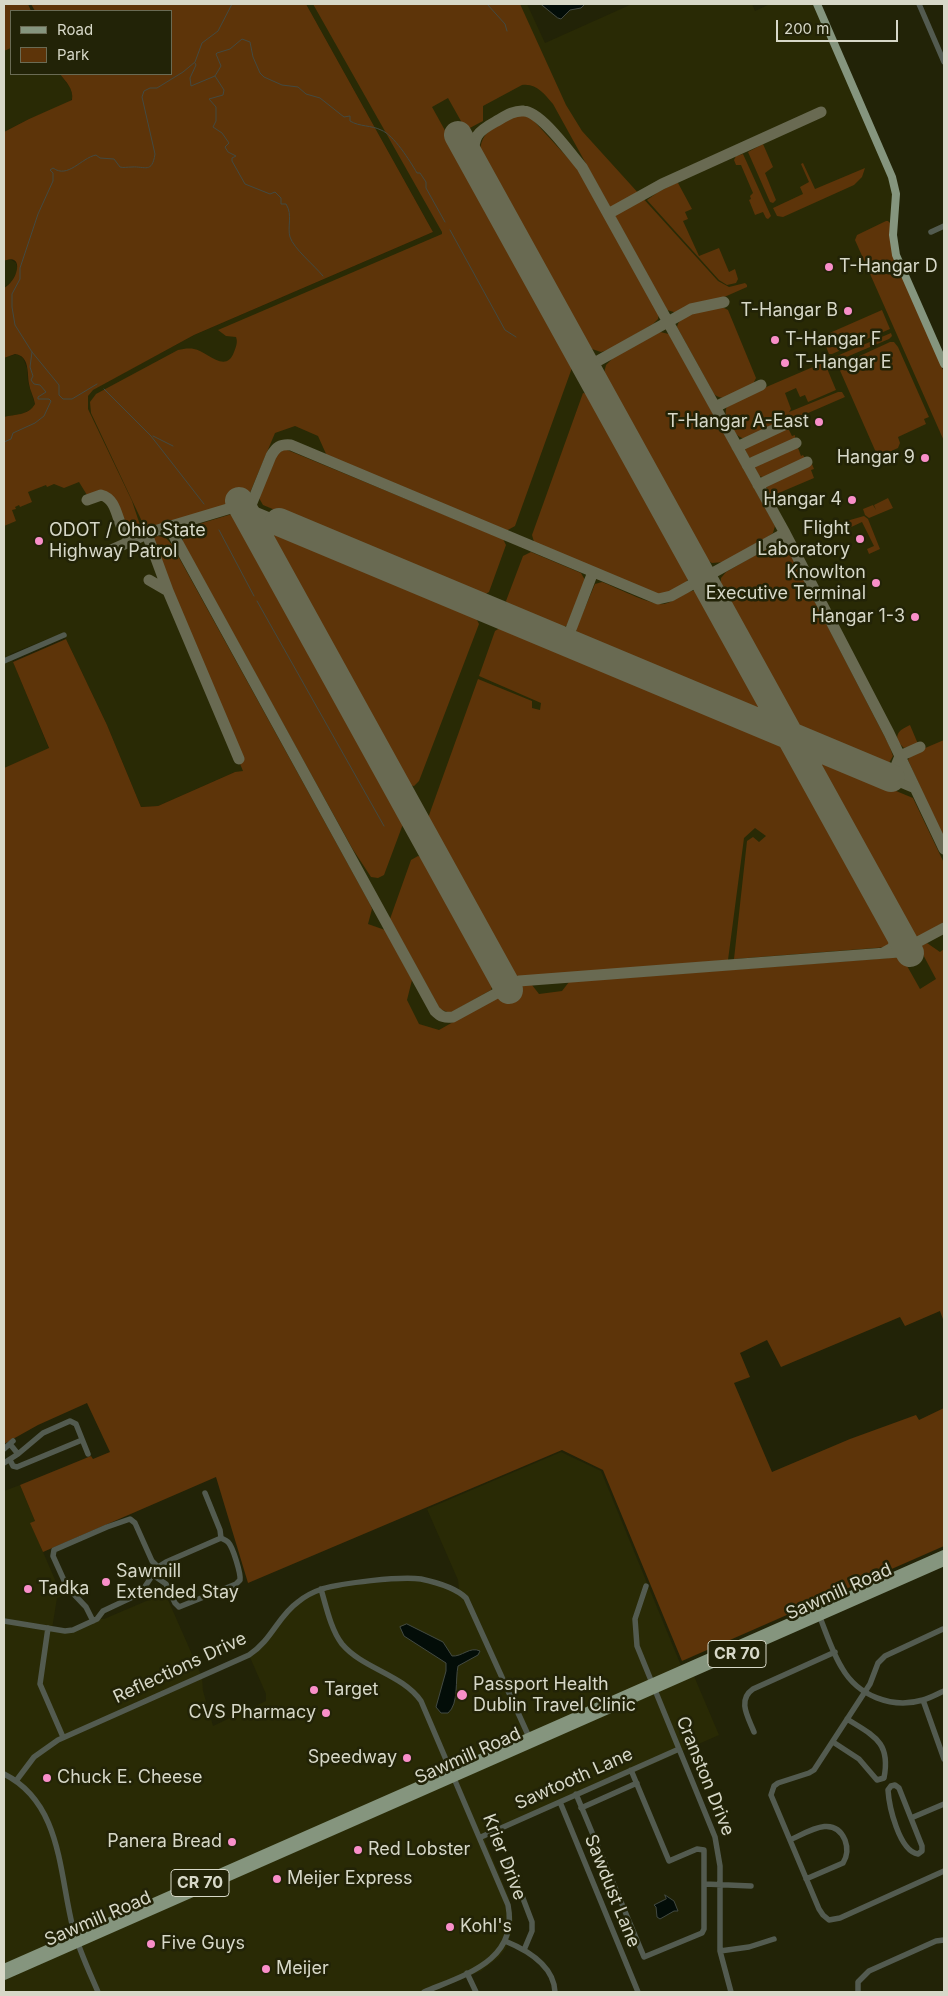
<!DOCTYPE html>
<style>
body{margin:0}
#map{position:relative;width:948px;height:1996px;overflow:hidden;background:#222307;font-family:Inter,sans-serif}
canvas{display:block}
.frame{position:absolute;inset:0;border:5px solid #d7d8c8;pointer-events:none}
.legend{position:absolute;left:10px;top:10px;width:162px;height:65px;box-sizing:border-box;background:#222307;border:1px solid #6a6b54;margin:0;padding:6px 9px;list-style:none;font-size:15px;color:#d7d8c8}
.legend li{display:flex;align-items:center;gap:10px;height:25px}
.legend b{width:25px;border:1px solid #6a6b54}
.scale{position:absolute;left:776px;top:20px;width:122px;height:22px;box-sizing:border-box;border:2px solid #d7d8c8;border-top:0;padding-left:6px;font-size:15px;line-height:18px;white-space:nowrap;color:#d7d8c8;-webkit-text-stroke:4px #222307;paint-order:stroke}
</style>
<div id="map">
<canvas width="948" height="1996"></canvas>
<div class="frame"></div>
<ul class="legend">
<li><b style="height:6px;background:#85957e"></b>Road</li>
<li><b style="height:14px;background:#5d3409"></b>Park</li>
</ul>
<div class="scale">200 m</div>
</div>
<script>
const ctx = document.querySelector('canvas').getContext('2d');
ctx.lineJoin = 'round';
function fill(path, color) { ctx.fillStyle = color; ctx.fill(path, 'evenodd'); }
function stroke(path, color, width, dash) { ctx.strokeStyle = color; ctx.lineWidth = width; ctx.lineCap = dash ? 'butt' : 'round'; ctx.setLineDash(dash || []); ctx.stroke(path); }
function drawText(font, color, halo, rows, align = 'center') {
  ctx.font = font + ' Inter,sans-serif'; ctx.lineWidth = 5; ctx.setLineDash([]); ctx.textBaseline = 'middle'; ctx.strokeStyle = halo; ctx.fillStyle = color; for (const [text, x, y, turn = 0] of rows) {
    ctx.save(); ctx.translate(x, y); ctx.rotate((+turn || 0) * Math.PI / 180); ctx.textAlign = isNaN(turn) ? turn : align; if (halo) ctx.strokeText(text, 0, 0); ctx.fillText(text, 0, 0); ctx.restore();
  }
}
const built = new Path2D(`
 M306,4H527L545,43L632,4H752L755,11L770,4H815L889,175L893,195L891,244L944,373V1156L422,1193L235,772L158,806L141,807L107,725L63,633L10,654L49,749L4,768V513L73,400L194,335L433,232Z
 M11,48V74H60L71,89L73,97L69,103L29,119L4,132V51Z
 M10,259L16,263L18,271L11,282L4,288V261Z
 M17,354L23,358L27,368L28,382L35,404L32,409L20,415L4,417V358Z
 M561,1452L601,1471L682,1668L530,1735L470,1600L459,1590L458,1580L427,1509Z
 M20,1485L35,1521L31,1524L62,1596L57,1598L52,1629L65,1631L97,1619H104L165,1593L202,1677L203,1691L213,1726L266,1701V1694L249,1655L298,1602L334,1586L421,1579L462,1594L529,1737L4,1968V1491Z
 M694,1676L719,1735L487,1837L485,1840L509,1898L513,1919L512,1931L506,1948L499,1957L481,1971L432,1992H4V1980Z`);
const green = new Path2D(`
 M4,4H28L31,11H11V48L4,51Z
 M31,4H306L433,232L194,335L93,390L88,396V409L132,501L142,531L135,532L129,530L111,495L103,491L87,495L79,482L64,488L54,484L47,487L46,485L28,492L32,502L20,507L19,505L15,507L16,509L12,510L16,521L4,526V417C15,414 28,416 35,404C34,397 30,391 29,384C27,373 30,356 15,354L4,358V288C19,280 24,252 4,261V132L29,119L72,100C74,89 66,82 60,74H171V11H35Z
 M313,4H520L566,105L582,131L718,281L729,287L745,283L747,285V287L722,298L692,305L677,313L667,310L553,104C544,94 537,83 522,85L483,106V121L466,130L448,98L432,107L573,361V365L515,526L506,531L327,456L318,436L295,426L275,433L249,495C234,509 169,523 146,530L91,413L90,402L96,394L178,350C183,349 189,348 194,349C205,350 226,375 234,352C236,347 238,342 236,337L226,336L218,330L442,234V232Z
 M516,116H527L533,120L578,169L659,314L658,319L653,324L608,350L601,352L586,347L480,154C480,129 497,127 516,116Z
 M763,144L773,167L765,173L776,200L773,203L770,202L748,152Z
 M743,154L771,216L768,219L766,218L763,212L755,215L749,200L751,199L750,196L753,193L741,165H736L734,160L736,156Z
 M803,163L815,189L865,168L862,177L854,185L783,217L777,216L773,208L803,194L800,187L809,182L801,164Z
 M676,183H678L692,209L685,212L688,219L683,221L699,256L719,248L729,272L735,269L738,279L736,283L727,285L719,280L647,200L658,192Z
 M886,221H888L891,224L900,272L944,372V441L855,240L857,235Z
 M720,306L728,310L756,378L752,386C741,391 724,404 714,394L677,327C681,310 706,308 720,306Z
 M882,310L890,329L832,354H829L823,339L825,335Z
 M660,332L669,334L775,526L773,533L769,536L724,562L712,563L702,557L603,377L606,365L614,357Z
 M891,333L892,336L889,339L837,361H832V358Z
 M890,342H894L898,347L929,417L924,419L926,424L898,437L900,443L898,448L878,457L838,366Z
 M827,361L829,365L826,366L836,390L808,402L805,395L800,397L796,388L785,393L791,409L789,412L838,392H842L845,397L748,439C734,440 719,414 729,403Z
 M583,393L589,394L690,573C690,586 666,596 655,594L534,542L532,535Z
 M787,426L792,436L795,435V441L754,459L749,457L745,450L748,443Z
 M797,445L801,456L803,455L806,460L766,478L759,476L755,468L757,463Z
 M285,449L503,539L506,545L489,592L482,596L263,505L259,498L277,454Z
 M809,464H812L814,469L811,470L814,478L774,495L768,492L766,487L769,482Z
 M888,498L893,508L869,518L865,515L863,509L873,505L876,510L874,505Z
 M232,514L237,516L403,817V824L384,875L378,878L371,877L352,848L183,543V534L189,527Z
 M864,516L868,519L880,549L869,554L867,549L874,546L862,522L847,529L843,522Z
 M273,530L473,612L479,624L419,781L414,786L408,785L404,781L268,532Z
 M158,536L166,538L172,545L370,904L372,909L368,924L385,930L412,980L407,1000L419,1024L439,1030L517,986L532,985L539,994L562,991L569,982L902,957L920,989L936,979L919,947L927,943L940,952L944,949V1322L940,1311L905,1326L900,1317L781,1367L767,1340L740,1353L750,1377L734,1383L772,1472L850,1439L916,1415L919,1420L944,1408V1546L682,1661L603,1470L562,1450L248,1583L216,1477L43,1552L30,1523L35,1521L20,1485L91,1456L93,1459L110,1452L87,1403L38,1425L4,1444V768L49,748L13,662L66,639L107,725L141,807L158,806L235,772L243,771L150,544V538Z
 M780,543L786,546L889,745L893,756L889,763L880,764L801,731L796,726L720,589L721,578L726,572L773,545Z
 M531,552L581,573L585,580L567,625L563,628L557,629L510,609L506,601L523,556Z
 M602,582C615,587 652,606 664,604C677,602 686,588 700,591L765,710L759,713L578,637L576,629L595,584Z
 M503,626L783,743L891,938L888,947L734,959L747,841L753,837L759,842L766,836L755,828L744,838L728,960L519,977L508,970L429,825L428,818L478,679L532,701V708L540,710L541,703L479,676L495,631Z
 M910,725L918,744L904,748L898,742C895,732 902,729 910,725Z
 M944,740V840L908,760L911,754Z
 M821,760L913,798L944,863V922L919,937L910,934L817,763Z
 M418,856L424,858L493,983L491,990L450,1013L440,1009L390,919L411,860Z`);
const water = new Path2D(`
 M541,4H585L581,8L570,10L561,19L558,18Z
 M407,1624L443,1642L452,1656C462,1657 470,1646 480,1651L478,1655L458,1666C455,1680 459,1704 448,1713H441L436,1707L446,1671V1663L404,1636L400,1627Z
 M665,1895L674,1901L678,1911H674L660,1919L657,1917L656,1907L654,1905L666,1899Z`);
const stream = new Path2D(`
 M487,4L505,24L507,31
 M195,63L196,65L190,78L191,86L215,76L221,66L216,54L217,53L230,49L242,39L250,42L253,57L260,73L264,77L282,85L298,87L306,94L320,98L344,117L350,116V121C360,127 371,125 381,130C394,135 410,161 417,173H420L426,182V188L445,222
 M215,76L224,90L223,95L209,99L216,107V121L213,127L222,133L229,143L225,147L228,152L236,156L232,158V161L245,184L270,194L275,192L281,198V204H286C293,215 287,227 290,237C294,249 314,265 323,276
 M450,230L505,330L516,337
 M97,384L72,399H63L59,395V385L32,352L15,325L12,307V294L20,279V268L38,214L53,181V173L50,170L53,168C68,179 81,158 96,155L100,158L114,159L120,167C124,168 127,167 132,167C145,166 152,174 155,154L142,97L144,91L150,88H157L183,72L195,62L202,43L218,31L232,4
 M104,389L151,436L204,504
 M153,436L173,446
 M4,442L11,439L13,433L35,423L44,416L51,401L49,399H38V397L46,392L40,385L34,384L31,380L33,376L30,367L32,352
 M219,530L254,596
 M257,601L384,826`);
const taxiway = new Path2D(`
 M472,158C475,136 475,133 495,122C504,117 513,110 524,111C541,112 570,153 582,167L785,533L889,733L944,849
 M608,214L662,184L821,112
 M587,367L691,309L724,302
 M715,407L761,385
 M737,447L786,424
 M747,465L796,443
 M758,485L807,462
 M87,500L101,495C121,500 115,530 131,538L251,502
 M243,507L279,522
 M247,515L271,456C276,447 280,444 291,445L658,599L671,596L785,533
 M169,527L435,1011C441,1017 445,1018 453,1017L519,981L899,952L944,928
 M109,551L147,534L168,591L239,759
 M149,580L168,591
 M566,642L593,572
 M915,788L891,778L900,756L920,747
 M883,953L892,948L900,935`);
const runway = new Path2D(`
 M458,135L910,953
 M239,501L509,990
 M279,522L891,778`);
const minor = new Path2D(`
 M919,4L944,62
 M931,232L944,226
 M4,661L64,635
 M4,1449L13,1441
 M18,1454L43,1433L70,1421L76,1424L88,1454
 M10,1460L13,1466L17,1467L82,1440
 M4,1463L18,1454L10,1444
 M153,1575L166,1584L175,1603L179,1607L236,1584L240,1580C241,1574 233,1547 228,1542C226,1540 223,1539 221,1538L220,1530L205,1493
 M646,1586L635,1619L637,1646L715,1837L720,1866V1951L731,1992
 M321,1589C326,1606 331,1630 342,1644C363,1669 402,1674 421,1701L508,1905C519,1961 464,1975 424,1992
 M819,1615C826,1632 832,1652 842,1668C858,1696 892,1709 923,1700C930,1698 937,1694 944,1691
 M4,1621L65,1631L73,1630L97,1619L103,1611L137,1595L144,1588L158,1567L166,1562L221,1538
 M93,1621L86,1607L67,1587L53,1556L54,1550L107,1527L130,1519L135,1523L152,1561L158,1567
 M48,1628L40,1684L63,1737
 M943,1629L885,1656L878,1663L870,1684L814,1770L809,1773L778,1783L774,1786L771,1795L819,1909L823,1915L829,1920L840,1918L944,1871
 M923,1700L944,1759
 M754,1732C748,1717 737,1700 753,1689L835,1652
 M833,1742L859,1759L877,1780L884,1778C891,1742 874,1736 847,1719
 M4,1774C62,1803 59,1874 73,1928C79,1950 89,1971 98,1992
 M16,1781L34,1757L58,1740L249,1655C272,1640 278,1616 298,1602C305,1596 313,1592 322,1589C342,1583 400,1576 421,1579C435,1582 456,1588 466,1598L529,1737
 M895,1785L899,1788L922,1846V1851L918,1854C899,1851 889,1806 888,1790L891,1786Z
 M576,1794L644,1957L702,1933L704,1929V1850L697,1849L669,1861L631,1770
 M560,1802L638,1992
 M581,1808L637,1783
 M911,1818L944,1804
 M481,1837L679,1749
 M790,1840C808,1832 834,1814 845,1840C848,1848 848,1855 843,1863L806,1879
 M508,1859L532,1922V1931L524,1950
 M705,1884L751,1886
 M505,1941C527,1950 554,1966 555,1992
 M720,1951L749,1947L774,1939
 M467,1973L476,1992
 M858,1992V1982L869,1971L936,1941L944,1940`);
const major = new Path2D(`
 M817,4L892,177L896,194L893,235L896,255L944,364
 M4,1968L944,1554
 M4,1976L944,1562`);
const markers = [
 [829,267,5,"#f98fc9"],
 [848,311,5,"#f98fc9"],
 [775,340,5,"#f98fc9"],
 [785,363,5,"#f98fc9"],
 [819,422,5,"#f98fc9"],
 [925,458,5,"#f98fc9"],
 [852,500,5,"#f98fc9"],
 [860,539,5,"#f98fc9"],
 [39,541,5,"#f98fc9"],
 [876,583,5,"#f98fc9"],
 [915,617,5,"#f98fc9"],
 [106,1582,5,"#f98fc9"],
 [28,1589,5,"#f98fc9"],
 [314,1690,5,"#f98fc9"],
 [462,1695,6,"#f98fc9"],
 [326,1713,5,"#f98fc9"],
 [407,1758,5,"#f98fc9"],
 [47,1778,5,"#f98fc9"],
 [232,1842,5,"#f98fc9"],
 [358,1850,5,"#f98fc9"],
 [277,1879,5,"#f98fc9"],
 [450,1927,5,"#f98fc9"],
 [151,1944,5,"#f98fc9"],
 [266,1969,5,"#f98fc9"]
];
const shields = [
 [737,1654,58],
 [200,1883,58]
];
const shieldNames = [
 ["CR 70",737,1654],
 ["CR 70",200,1883]
];
const poiNames = [
 ["T-Hangar D",839,267],
 ["T-Hangar B",838,311,"right"],
 ["T-Hangar F",785,340],
 ["T-Hangar E",795,363],
 ["T-Hangar A-East",809,422,"right"],
 ["Hangar 9",915,458,"right"],
 ["Hangar 4",842,500,"right"],
 ["Flight",850,529,"right"],
 ["Laboratory",850,550,"right"],
 ["ODOT / Ohio State",49,531],
 ["Highway Patrol",49,552],
 ["Knowlton",866,573,"right"],
 ["Executive Terminal",866,594,"right"],
 ["Hangar 1-3",905,617,"right"],
 ["Sawmill",116,1572],
 ["Extended Stay",116,1593],
 ["Tadka",38,1589],
 ["Passport Health",473,1685],
 ["Dublin Travel Clinic",473,1706],
 ["Target",324,1690],
 ["CVS Pharmacy",316,1713,"right"],
 ["Speedway",397,1758,"right"],
 ["Chuck E. Cheese",57,1778],
 ["Panera Bread",222,1842,"right"],
 ["Red Lobster",368,1850],
 ["Meijer Express",287,1879],
 ["Kohl's",460,1927],
 ["Five Guys",161,1944],
 ["Meijer",276,1969]
];
const streetNames = [
 ["Sawmill Road",839,1592,-24],
 ["Reflections Drive",180,1668,-25],
 ["Sawmill Road",468,1756,-24],
 ["Cranston Drive",705,1776,68],
 ["Sawtooth Lane",574,1779,-24],
 ["Krier Drive",504,1857,69],
 ["Sawdust Lane",612,1891,68],
 ["Sawmill Road",98,1919,-23]
];
fill(built, '#292a05');
fill(green, '#5d3409');
fill(water, '#030d08');
stroke(water, '#434a42', 1);
stroke(stream, '#434a42', 1);
stroke(taxiway, '#696a52', 11);
stroke(runway, '#696a52', 28);
stroke(minor, '#535b50', 5.5);
stroke(major, '#85957e', 8);
for (const [x, y, r, color] of markers) { const dot = new Path2D(); dot.arc(x, y, r, 0, 2 * Math.PI); ctx.fillStyle = color; ctx.fill(dot); stroke(dot, '#222307', 2); }
for (const [x, y, w] of shields) { const box = new Path2D(); box.roundRect(x - w / 2, y - 13.5, w, 27, 4); ctx.fillStyle = '#222307'; ctx.fill(box); stroke(box, '#d7d8c8', 1); }
drawText('bold 16px', '#d7d8c8', null, shieldNames);
drawText('18px', '#d7d8c8', '#222307', poiNames, 'left');
drawText('18px', '#d7d8c8', '#222307', streetNames);
</script>
